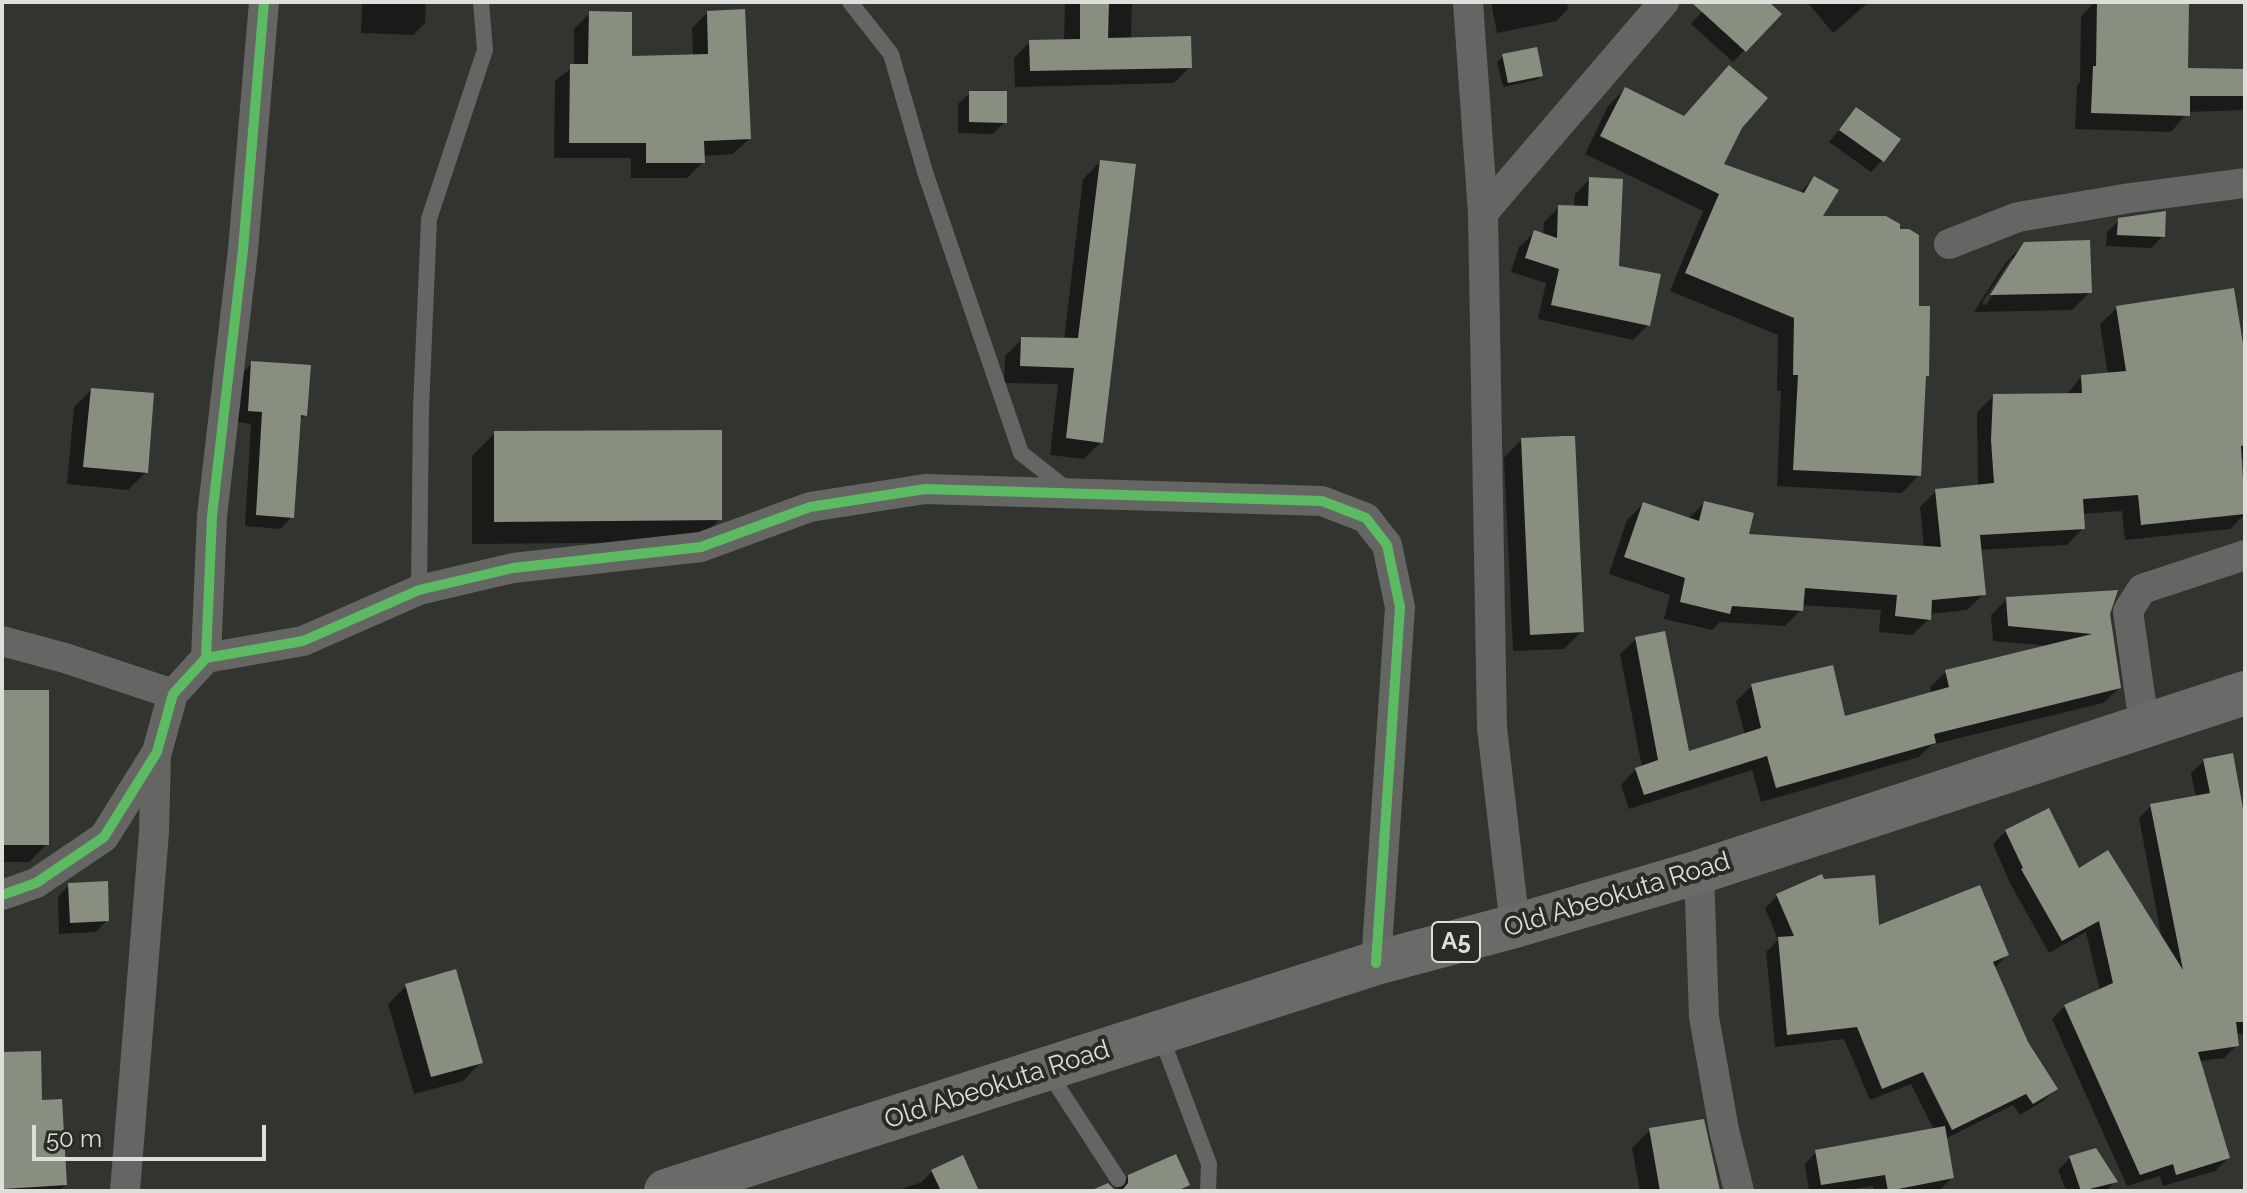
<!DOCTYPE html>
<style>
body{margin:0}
#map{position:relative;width:2247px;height:1193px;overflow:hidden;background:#32342f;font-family:Raleway,sans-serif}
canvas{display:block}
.frame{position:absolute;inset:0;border:4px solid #dddfda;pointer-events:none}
.scale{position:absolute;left:32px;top:1125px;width:234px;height:36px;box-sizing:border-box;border:4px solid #dddfda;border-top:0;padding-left:10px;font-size:24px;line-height:28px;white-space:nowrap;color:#dddfda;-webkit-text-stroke:6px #282c24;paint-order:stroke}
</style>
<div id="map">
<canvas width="2247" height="1193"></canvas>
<div class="frame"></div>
<div class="scale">50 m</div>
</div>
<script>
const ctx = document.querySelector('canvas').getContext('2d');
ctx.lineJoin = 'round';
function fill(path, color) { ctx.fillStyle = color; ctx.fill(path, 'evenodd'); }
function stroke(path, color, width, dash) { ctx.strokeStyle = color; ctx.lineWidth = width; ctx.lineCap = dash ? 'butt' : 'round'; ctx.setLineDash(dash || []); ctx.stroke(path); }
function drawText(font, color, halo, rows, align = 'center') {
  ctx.font = font + ' Raleway,sans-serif'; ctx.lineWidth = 8; ctx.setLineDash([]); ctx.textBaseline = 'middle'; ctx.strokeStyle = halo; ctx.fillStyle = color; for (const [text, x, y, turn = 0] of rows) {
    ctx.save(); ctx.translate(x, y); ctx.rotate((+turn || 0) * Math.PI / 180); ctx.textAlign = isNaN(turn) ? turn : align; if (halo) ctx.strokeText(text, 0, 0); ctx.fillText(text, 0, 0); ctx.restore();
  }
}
const shadow = new Path2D(`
 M362,2H426L425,23L413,35L361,33Z
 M1065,2H1132L1131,39L1190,67L1174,83L1015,87L1014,58L1030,42L1064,41Z
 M1491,2H1567L1568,9L1556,21L1497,33Z
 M1711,2H1766L1779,14L1733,62L1691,24Z
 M1807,2H1869L1833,33Z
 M2095,2H2187L2185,70L2245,71V110L2188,112L2171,132L2075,129L2077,85L2080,82L2081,16Z
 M590,13L630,58L693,57L692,28L707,13L749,139L733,154L702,156L703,162L687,178H631V158H554L555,81L574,66V29Z
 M1503,56L1541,75L1536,80L1503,87L1497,62Z
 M1625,89L1683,118L1740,127L1721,165L1799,194L1814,178L1820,218L1917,308L1927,375L1924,378L1919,475L1902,493L1777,486L1781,391H1777L1778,335L1670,291L1703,211L1585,154L1608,106Z
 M970,93L1005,122L993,134L958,133V104Z
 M1856,110L1882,160L1871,172L1829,142Z
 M1100,162L1101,442L1084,459L1050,455L1058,384L1004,383L1005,356L1022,339L1064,340L1083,179Z
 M1590,179L1617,267L1648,325L1633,340L1538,319L1546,283L1511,272L1519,247L1534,233L1543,235L1544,222L1559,207L1574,208L1575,194Z
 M2119,220L2163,236L2151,248L2106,246L2107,232Z
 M2025,244L2090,292L2072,310L1974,312L2006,262ZM2011,259H2015L1986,305L1982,303Z
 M2117,308L2245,369V459H2240L2245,514L2230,529L2125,540L2122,511L2082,514L2083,528L2067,545L1979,550L1984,594L1967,610L1929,614V619L1912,635L1879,632L1881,610L1801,605V610L1785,626L1720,622L1712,630L1664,619L1670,595L1609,574L1627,520L1643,504L1688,519L1704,503L1746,536L1924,548L1920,507L1936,491L1978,487L1977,412L1994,396L2066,395L2082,376L2108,375L2100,324Z
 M252,363L305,415L298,421L292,517L280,529L245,526L251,424L237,422L240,375Z
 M91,390L146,472L128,490L67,484L74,407Z
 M495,433L720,519L697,542L472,544V456Z
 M1521,440L1582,631L1564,649L1513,651L1504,458Z
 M2007,599L2108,613L2119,688L2103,703L1931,745L1919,757L1761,802L1752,770L1629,809L1621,785L1636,769L1642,767L1620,654L1636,639L1687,753L1745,735L1736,701L1752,686L1843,719L1932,694L1930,687L1946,672L2048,646L1993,641L1991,615Z
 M2,692L47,844L29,862H2Z
 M2204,761L2245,831V1034H2235L2237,1045L2224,1058L2199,1061L2228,1158L2215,1171L2163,1186L2160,1176L2127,1186L2052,1019L2065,1006L2100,991L2086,932L2049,953L2010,883L1993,844L2006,831L2078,871L2162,940L2139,818L2151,806L2196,797L2191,773Z
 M69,885L107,920L96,932L59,934L58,897Z
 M1777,896L1877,928L2007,955L1994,969L2027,1043L2056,1089L2043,1101L2020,1115L2013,1105L1945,1139L1952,1177L1941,1189L1874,1191L1873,1186L1839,1191H1809L1805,1164L1816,1152L1934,1130L1911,1084L1870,1100L1844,1039L1775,1047L1766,952L1778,940L1765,908Z
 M406,986L480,1063L463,1081L414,1094L388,1004Z
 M39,1053L40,1103L65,1185L59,1191H2V1055Z
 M1650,1130L1718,1191H1640L1632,1148Z
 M2070,1158L2115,1181L2106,1191H2066L2058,1170Z
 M932,1171L977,1191H896L922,1182Z
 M1129,1176L1187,1185L1181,1191H1115Z`);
const building = new Path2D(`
 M1080,2H1109L1108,38L1191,36L1192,68L1030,71L1029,40L1080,39Z
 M1691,2H1769L1782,14L1746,52Z
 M2097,2H2189L2188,68L2245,69V96H2190V116L2091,113L2093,66H2096Z
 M745,9L751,139L704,141L705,163H646V143H569L570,64H588L589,11L632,12V56L708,54L707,11Z
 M1537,47L1543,76L1508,83L1502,54Z
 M1729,65L1768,98L1742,128L1724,164L1804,193L1814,176L1839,190L1823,216H1886L1900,224V229H1909L1919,235V306H1930L1929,376H1926L1921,476L1793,470L1798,375H1793L1794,318L1685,273L1719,194L1600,136L1625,87L1684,116Z
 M969,91H1007V123L969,122Z
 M1856,107L1901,139L1884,162L1839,130Z
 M1100,160L1136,164L1103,443L1066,438L1074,368L1020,366L1021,337L1078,338Z
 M1589,177L1623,179L1619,266L1661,274L1650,326L1551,305L1559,269L1525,258L1534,230L1557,238L1558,205L1588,206Z
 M2166,211L2165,237L2117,235L2118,218Z
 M2090,240L2092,293L1990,295L2024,242Z
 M2234,288L2245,356V445L2241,446L2245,514L2141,525L2138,495L2083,499L2085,529L1980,535L1986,595L1932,600L1931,620L1895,616L1897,595L1805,588L1803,611L1732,606L1730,614L1680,602L1685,578L1624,557L1643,502L1699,521L1704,501L1754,513L1749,534L1941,547L1935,489L1994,483L1991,440L1993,394L2082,393L2081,375L2126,371L2116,306Z
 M251,361L311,365L307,416L301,415L294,518L256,515L262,412L248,411Z
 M91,388L154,393L148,473L83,467Z
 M722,430V520L494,522V431Z
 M1564,436H1575L1584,632L1530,635L1521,438Z
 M2118,590L2110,614L2121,688L1934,734L1936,743L1776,788L1767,756L1644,795L1635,768L1658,760L1635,637L1665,631L1689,751L1761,728L1751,684L1833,665L1845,716L1949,687L1945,670L2092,634L2008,626L2006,597Z
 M2,690H49V845H2Z
 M2233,753L2245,820V1022H2236L2239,1046L2198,1052L2230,1158L2176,1175L2173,1164L2140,1175L2064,1005L2113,983L2099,921L2062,941L2021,869L2023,868L2005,830L2049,808L2079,868L2108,850L2183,970L2150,804L2210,793L2203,759Z
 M1822,874L1824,879L1875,875L1879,925L1980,885L2009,955L1993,962L2028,1042L2058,1089L2033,1104L2026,1094L1952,1130L1923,1072L1882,1089L1857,1027L1787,1035L1778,937L1794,936L1776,894Z
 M108,881L109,921L70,923L68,883Z
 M456,969L483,1063L431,1077L405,984Z
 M41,1051L42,1100L62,1099L67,1185L2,1189L3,1052Z
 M1704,1119L1720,1191H1660L1649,1128Z
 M1945,1126L1954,1178L1888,1191L1885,1175L1821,1185L1815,1150Z
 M2096,1148L2118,1182L2081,1191L2069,1156Z
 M1176,1154L1190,1185L1177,1191H1090L1108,1183L1114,1189H1123L1128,1183V1175Z
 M963,1155L979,1191H941L931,1170Z`);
const lane = new Path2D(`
 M850,2L891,54L925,172L1021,453L1069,491
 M419,590L421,409L429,219L485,50L481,2
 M1160,1034L1209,1164L1208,1191
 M1047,1070L1118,1179`);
const street = new Path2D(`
 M1468,2L1483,213L1492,728L1515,926
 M1483,213L1664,2
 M1949,244L2018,217L2130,198L2245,183
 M2,641L65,658L173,694
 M206,658L212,516L243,250L264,2
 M2144,724L2128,611L2142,589L2245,555
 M1699,872L1704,1017L1724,1130L1739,1191
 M2,895L36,883L104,837L157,752L173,694L206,658L303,641L419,590L513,568L701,547L810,507L925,489L1322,501L1366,518L1387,545L1400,607L1376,963
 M125,1191L154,832L156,754`);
const highway = new Path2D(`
 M666,1191L1376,963L1515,926L1699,872L2245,693`);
const cycleway = new Path2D(`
 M206,658L212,516L243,250L264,2
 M2,895L36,883L104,837L157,752L173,694L206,658L303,641L419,590L513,568L701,547L810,507L925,489L1322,501L1366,518L1387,545L1400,607L1376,963`);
const shields = [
 [1456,942,48]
];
const shieldNames = [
 ["A5",1456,942]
];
const streetNames = [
 ["Old Abeokuta Road",1617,895,-17],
 ["Old Abeokuta Road",997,1085,-18]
];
fill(shadow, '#0007');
fill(building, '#888f80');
stroke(lane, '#656664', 16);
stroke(street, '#656664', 30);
stroke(highway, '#6a6b68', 44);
stroke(cycleway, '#5cba63', 10);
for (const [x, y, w] of shields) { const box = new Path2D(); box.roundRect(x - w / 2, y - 20, w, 40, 6); ctx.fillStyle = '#282c24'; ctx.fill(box); stroke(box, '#dddfda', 2); }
drawText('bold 24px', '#dddfda', null, shieldNames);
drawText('26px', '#dddfda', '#282c24', streetNames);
</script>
